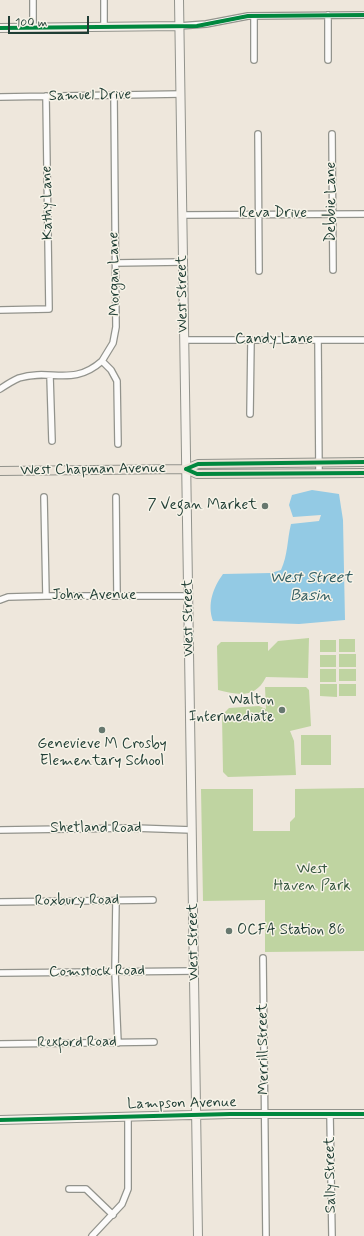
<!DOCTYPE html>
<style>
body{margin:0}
#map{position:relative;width:364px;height:1236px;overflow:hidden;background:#eee7dc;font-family:Mynerve,sans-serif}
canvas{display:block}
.scale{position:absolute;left:8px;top:16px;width:81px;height:18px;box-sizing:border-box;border:2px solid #1f3d34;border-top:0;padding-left:5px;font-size:12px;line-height:14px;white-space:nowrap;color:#1f3d34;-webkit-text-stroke:3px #f7f3e8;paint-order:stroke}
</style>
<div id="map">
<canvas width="364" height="1236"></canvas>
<div class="scale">100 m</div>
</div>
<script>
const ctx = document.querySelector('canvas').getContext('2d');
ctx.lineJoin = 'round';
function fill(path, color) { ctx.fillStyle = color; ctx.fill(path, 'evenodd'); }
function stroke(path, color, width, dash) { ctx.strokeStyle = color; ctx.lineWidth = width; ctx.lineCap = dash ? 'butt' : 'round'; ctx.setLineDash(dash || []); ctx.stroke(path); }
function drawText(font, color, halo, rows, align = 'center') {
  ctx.font = font + ' Mynerve,sans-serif'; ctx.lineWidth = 3; ctx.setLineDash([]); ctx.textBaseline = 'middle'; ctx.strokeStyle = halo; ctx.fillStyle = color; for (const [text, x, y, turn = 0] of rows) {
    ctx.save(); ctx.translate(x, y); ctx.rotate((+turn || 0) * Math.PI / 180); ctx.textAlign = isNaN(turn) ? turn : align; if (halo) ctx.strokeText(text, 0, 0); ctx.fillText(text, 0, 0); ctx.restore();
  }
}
const green = new Path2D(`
 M309,638L308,678L266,677C255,699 239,695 218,690L217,646L221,642H268V651L278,641Z
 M339,639H355V652H339Z
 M320,640H336V652H320Z
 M339,654H356V667H339Z
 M320,655H336V667H320Z
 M320,669H336V682H320Z
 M339,669H356V681H339Z
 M320,684H337V697L320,696Z
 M339,684H356V696H339Z
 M265,687H306L309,690L311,726L290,731L294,741L296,775L228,777L223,772L222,715L229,708L259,706L266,709Z
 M301,735H331V765H301Z
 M364,788V951L265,952V900L203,901L201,789H253V831H290V822L295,817V789Z`);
const water = new Path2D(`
 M312,490L339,494L343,520L345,620L299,624L213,621C207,604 213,588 223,574L271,573L281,570C288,555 287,540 291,524L319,521L321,515L293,517L289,505L292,495Z`);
const street = new Path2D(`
 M33,0V27
 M104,0V27
 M328,15V60
 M254,16V60
 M179,26L206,24L248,16L364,15
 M114,95L116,327L113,343L102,361L111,370L117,381L118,444
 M0,97L181,94
 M258,134L259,271
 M332,134L333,270
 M182,215L364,214
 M115,263L183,262
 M0,310L49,309L46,96
 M184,340H364
 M318,340L319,473
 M50,376L52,441
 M0,389C6,385 12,381 19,378C51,368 73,387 102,361
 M250,414L251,340
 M44,497L46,596
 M116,497L117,595
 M0,600L8,597L46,596H189
 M0,830L134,828L192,830
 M116,900L115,972L118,1043
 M0,902L153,900
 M263,958L266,1236
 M0,973L194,971
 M0,1044L154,1042
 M330,1114L332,1236
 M69,1189H86L113,1215
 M92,1236L122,1204L128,1189V1117`);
const secondary = new Path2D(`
 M179,0L198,1236
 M0,28L179,26
 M0,1120L230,1114H364`);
const primary = new Path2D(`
 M186,469L197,474L364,473
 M0,471L186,469L198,464L364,462`);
const cycleway = new Path2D(`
 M0,28L197,26L248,16L364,15
 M186,469L197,474L364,473
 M186,469L198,464L364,462
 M0,1120L230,1114H364`);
const markers = [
 [265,506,4,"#67786f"],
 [282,710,4,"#67786f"],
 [102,730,4,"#67786f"],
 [229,931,4,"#67786f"]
];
const streetNames = [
 ["Samuel Drive",90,96,-1],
 ["Debbie Lane",332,202,-90],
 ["Kathy Lane",48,203,-91],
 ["Reva Drive",273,214],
 ["Morgan Lane",115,274,-91],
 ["West Street",183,294,-91],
 ["Candy Lane",274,340],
 ["West Chapman Avenue",93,470,-1],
 ["John Avenue",94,596],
 ["West Street",189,618,-91],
 ["Shetland Road",96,829],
 ["Roxbury Road",77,901,-1],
 ["West Street",194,942,-91],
 ["Comstock Road",97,972,-1],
 ["Rexford Road",77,1043,-1],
 ["Merrill Street",264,1049,-91],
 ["Lampson Avenue",182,1104,-1],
 ["Sally Street",331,1175,-91]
];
const poiNames = [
 ["7 Vegan Market",257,506],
 ["Walton",274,701],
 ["Intermediate",274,718],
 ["Genevieve M Crosby",102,745,"center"],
 ["Elementary School",102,762,"center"],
 ["OCFA Station 86",237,931,"left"]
];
const parkNames = [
 ["West",312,870],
 ["Haven Park",312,887]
];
const waterNames = [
 ["West Street",311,579],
 ["Basin",311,597]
];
fill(green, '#bfd4a1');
fill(water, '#93cae4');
stroke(street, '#92938c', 8);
stroke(secondary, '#92938c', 10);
stroke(primary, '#92938c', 10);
stroke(street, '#fcfbfa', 5.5);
stroke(secondary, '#f6f2ec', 8);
stroke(primary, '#ebe3d8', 8);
stroke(cycleway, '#00873e', 4);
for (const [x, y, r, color] of markers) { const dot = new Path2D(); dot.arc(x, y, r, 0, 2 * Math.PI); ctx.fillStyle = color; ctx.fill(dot); stroke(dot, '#f7f3e8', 1.5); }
drawText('15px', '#1f3d34', '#f7f3e8', streetNames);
drawText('15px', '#1f3d34', '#f7f3e8', poiNames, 'right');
drawText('15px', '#375840', '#f7f3e8', parkNames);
drawText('italic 16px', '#325d61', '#f7f3e8', waterNames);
</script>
